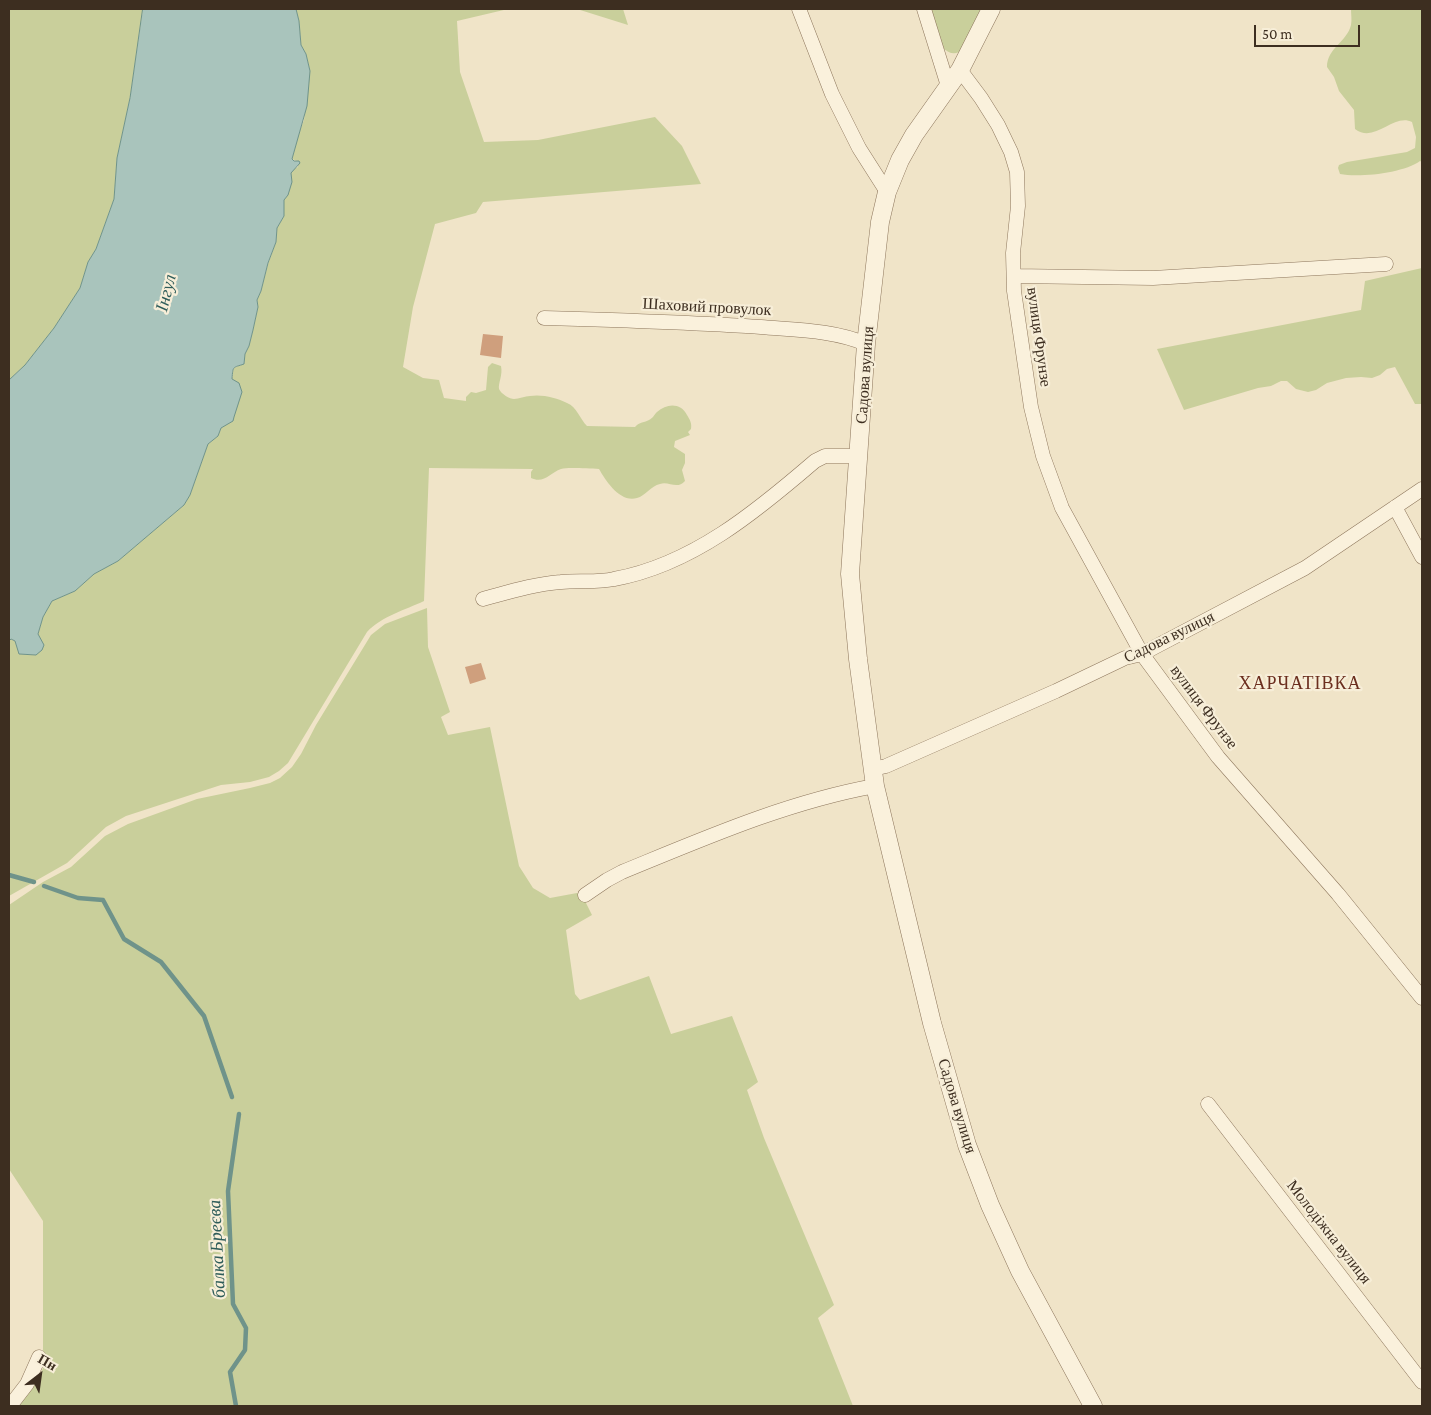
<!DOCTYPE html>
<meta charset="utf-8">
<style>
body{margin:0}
#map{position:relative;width:1431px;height:1415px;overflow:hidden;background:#f0e4c8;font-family:"Crimson Pro",serif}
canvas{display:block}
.frame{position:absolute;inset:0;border:10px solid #3d2e20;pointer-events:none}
.north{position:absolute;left:15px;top:1350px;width:50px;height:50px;-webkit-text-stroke:4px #f7eed8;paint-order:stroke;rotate:30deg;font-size:14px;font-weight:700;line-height:20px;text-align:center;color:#3d2e20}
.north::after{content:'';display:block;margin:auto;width:18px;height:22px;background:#3d2e20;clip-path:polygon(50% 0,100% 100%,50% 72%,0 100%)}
.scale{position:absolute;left:1254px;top:25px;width:106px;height:22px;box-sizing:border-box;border:2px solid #3d2e20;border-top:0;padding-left:6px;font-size:15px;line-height:18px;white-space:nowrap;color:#3d2e20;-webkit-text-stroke:4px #f7eed8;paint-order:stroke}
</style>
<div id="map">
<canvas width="1431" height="1415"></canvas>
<div class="frame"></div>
<div class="north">Пн</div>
<div class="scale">50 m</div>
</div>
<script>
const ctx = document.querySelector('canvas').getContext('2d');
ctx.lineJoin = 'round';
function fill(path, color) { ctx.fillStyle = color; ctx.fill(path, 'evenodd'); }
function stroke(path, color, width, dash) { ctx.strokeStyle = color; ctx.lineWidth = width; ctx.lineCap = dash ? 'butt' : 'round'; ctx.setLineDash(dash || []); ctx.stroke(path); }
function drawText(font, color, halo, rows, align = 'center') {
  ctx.font = font + ' "Crimson Pro",serif'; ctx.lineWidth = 4.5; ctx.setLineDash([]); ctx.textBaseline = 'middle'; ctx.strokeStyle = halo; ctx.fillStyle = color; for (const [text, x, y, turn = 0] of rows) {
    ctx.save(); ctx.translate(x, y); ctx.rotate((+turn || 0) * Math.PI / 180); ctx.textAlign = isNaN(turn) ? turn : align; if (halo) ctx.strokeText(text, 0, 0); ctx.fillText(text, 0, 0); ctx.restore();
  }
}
const green = new Path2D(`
 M9,9H143L130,98L117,158L114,199L96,249L88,262L80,288L54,328L25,365L9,380Z
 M296,9H508L457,21L460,72L484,142L538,140L655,117L682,146L701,184L483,202L476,213L435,224L413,307L403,367L423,378L439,380L444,398L466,401V397L471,392L476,393L486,390L488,367L492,363L501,366C503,375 498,383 499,389C501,394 510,399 514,399C519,399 525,396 530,396C542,394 557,398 567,403C577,407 580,419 587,426L635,427C639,422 643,423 649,420C653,418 654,415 657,412C667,403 681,403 687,415C690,420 692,423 691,429L688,432L690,435L675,441L674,447L685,454V463L682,470L685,481C677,490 669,481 660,484C651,486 645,496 637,498C620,503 606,481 599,469C589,469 569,467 561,469C550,473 544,484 531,478V472L533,469L429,468L424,601C405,610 382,616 367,632L288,763L279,771L269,777L250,782L221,785L126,816L106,827L67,863L9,896V641L10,639L15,641L20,654L36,655L40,639L38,634L43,617L52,601L75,591L94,574L118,561L184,505L190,495L208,444L218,436L221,428L227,423L234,381L232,379C234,366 232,368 244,364L245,354L249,346L253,330L258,307L257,300L261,291L268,264L276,242L277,228L284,216V200L288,194L291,173L293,169L298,167L297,161L292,159L298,135L304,120L310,71L306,54L301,45L299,21Z
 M577,9H623L628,25Z
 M928,9H983C979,16 964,49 959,52C953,55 948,52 944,49Z
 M1351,9H1422V162L1420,161C1404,173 1359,178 1340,174L1338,168L1339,165L1347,162L1407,152L1415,148L1416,137L1412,122C1393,113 1375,144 1355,129L1354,110L1339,91L1334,77L1327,67C1327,48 1347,42 1351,25C1352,20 1351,14 1351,9Z
 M1422,268V404H1415L1395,367L1387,369L1380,375L1372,378L1361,377L1346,378L1327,383L1316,390L1308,392L1296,389L1287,381H1281L1271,386L1258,388L1184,410L1157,349L1361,310L1365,281Z
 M427,608L428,647L450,712L441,717L448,735L490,727L519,866L533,888L550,898L577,893L584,899L592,915L566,930L575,994L580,1000L649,976L671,1034L732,1016L758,1082L747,1090L764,1138L834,1305L818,1318L853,1406H15L41,1373L43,1368V1221L9,1169V905L43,882L71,867L105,836L128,824L197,799L250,788L270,783L280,778L292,767L301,754L316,725L371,635L385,624Z`);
const water = new Path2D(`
 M143,9H296L299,21L301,45L306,54L310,71L307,106L292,159L294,161H299L300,163L291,173L292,182L288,195L284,200V216L277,228L276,242L268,263L261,291L257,300L258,307L253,330L249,346L245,354L244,364C233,368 233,365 232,379L239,383L242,392L234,417L233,421L221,428L218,436L208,444L190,495L184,505L118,561L94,574L75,591L52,601L43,617L38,634L44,645L42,650L36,655L19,654L15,641L11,639L9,641V380L25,365L54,328L80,288L88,262L96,249L114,199L117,158L130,98Z`);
const stream = new Path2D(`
 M9,875L34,882
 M44,886L78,898L103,900L124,939L161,962L204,1016L232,1097
 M236,1406L230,1372L245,1350L246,1328L233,1304L228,1191L239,1114`);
const building = new Path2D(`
 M483,334L503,336L501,358L480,355Z
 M481,663L486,679L470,684L465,667Z`);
const minor = new Path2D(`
 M799,9L832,94L859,148L887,192
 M924,9L948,86
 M960,70L981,98L998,125L1011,152L1017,172L1018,206L1013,253L1014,291L1031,407L1043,456L1062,508L1142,654L1218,757L1338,894L1422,998
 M1014,276L1153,278L1386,264
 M544,318C616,320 688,322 761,327C795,330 834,330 866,344
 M1395,507L1422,557
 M483,599C509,592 534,584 561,582C579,580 596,583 614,579C692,565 757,511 815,461L825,456H859
 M873,769L886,766L1056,691L1125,658L1142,654L1153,648L1305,568L1422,489
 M585,895L607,880L622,872C705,838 787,802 875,786
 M1208,1104L1422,1382
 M10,1406L27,1384L39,1357`);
const tertiary = new Path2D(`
 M991,9L960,70L914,135L900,160L887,192L880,222L866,344L850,574L858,659L875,786L932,1023L967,1145L990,1205L1020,1271L1093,1406`);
const streetNames = [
 ["Шаховий провулок",707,307,3],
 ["вулиця Фрунзе",1039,337,82],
 ["Садова вулиця",865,375,-86],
 ["Садова вулиця",1169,637,-26],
 ["вулиця Фрунзе",1204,707,53],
 ["Садова вулиця",957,1106,73],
 ["Молодіжна вулиця",1329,1232,52]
];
const waterNames = [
 ["Інгул",166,293,-76],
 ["балка Бреєва",217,1249,-93]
];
const neighbourhoodNames = [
 ["ХАРЧАТІВКА",1300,683]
];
fill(green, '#c9cf9b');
fill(water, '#a9c4bc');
stroke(water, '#6f938a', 1);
stroke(stream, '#6f938a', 4.5);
fill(building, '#cf9f7d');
stroke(minor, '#8d765c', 15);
stroke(tertiary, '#8d765c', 19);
stroke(minor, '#faf1dc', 14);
stroke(tertiary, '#faf1dc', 18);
drawText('16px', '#3d2e20', '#f7eed8', streetNames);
drawText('italic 18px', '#2f5d5a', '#f7eed8', waterNames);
ctx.letterSpacing = '1px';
drawText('18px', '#6b2e1e', '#f7eed8', neighbourhoodNames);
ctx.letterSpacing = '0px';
</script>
